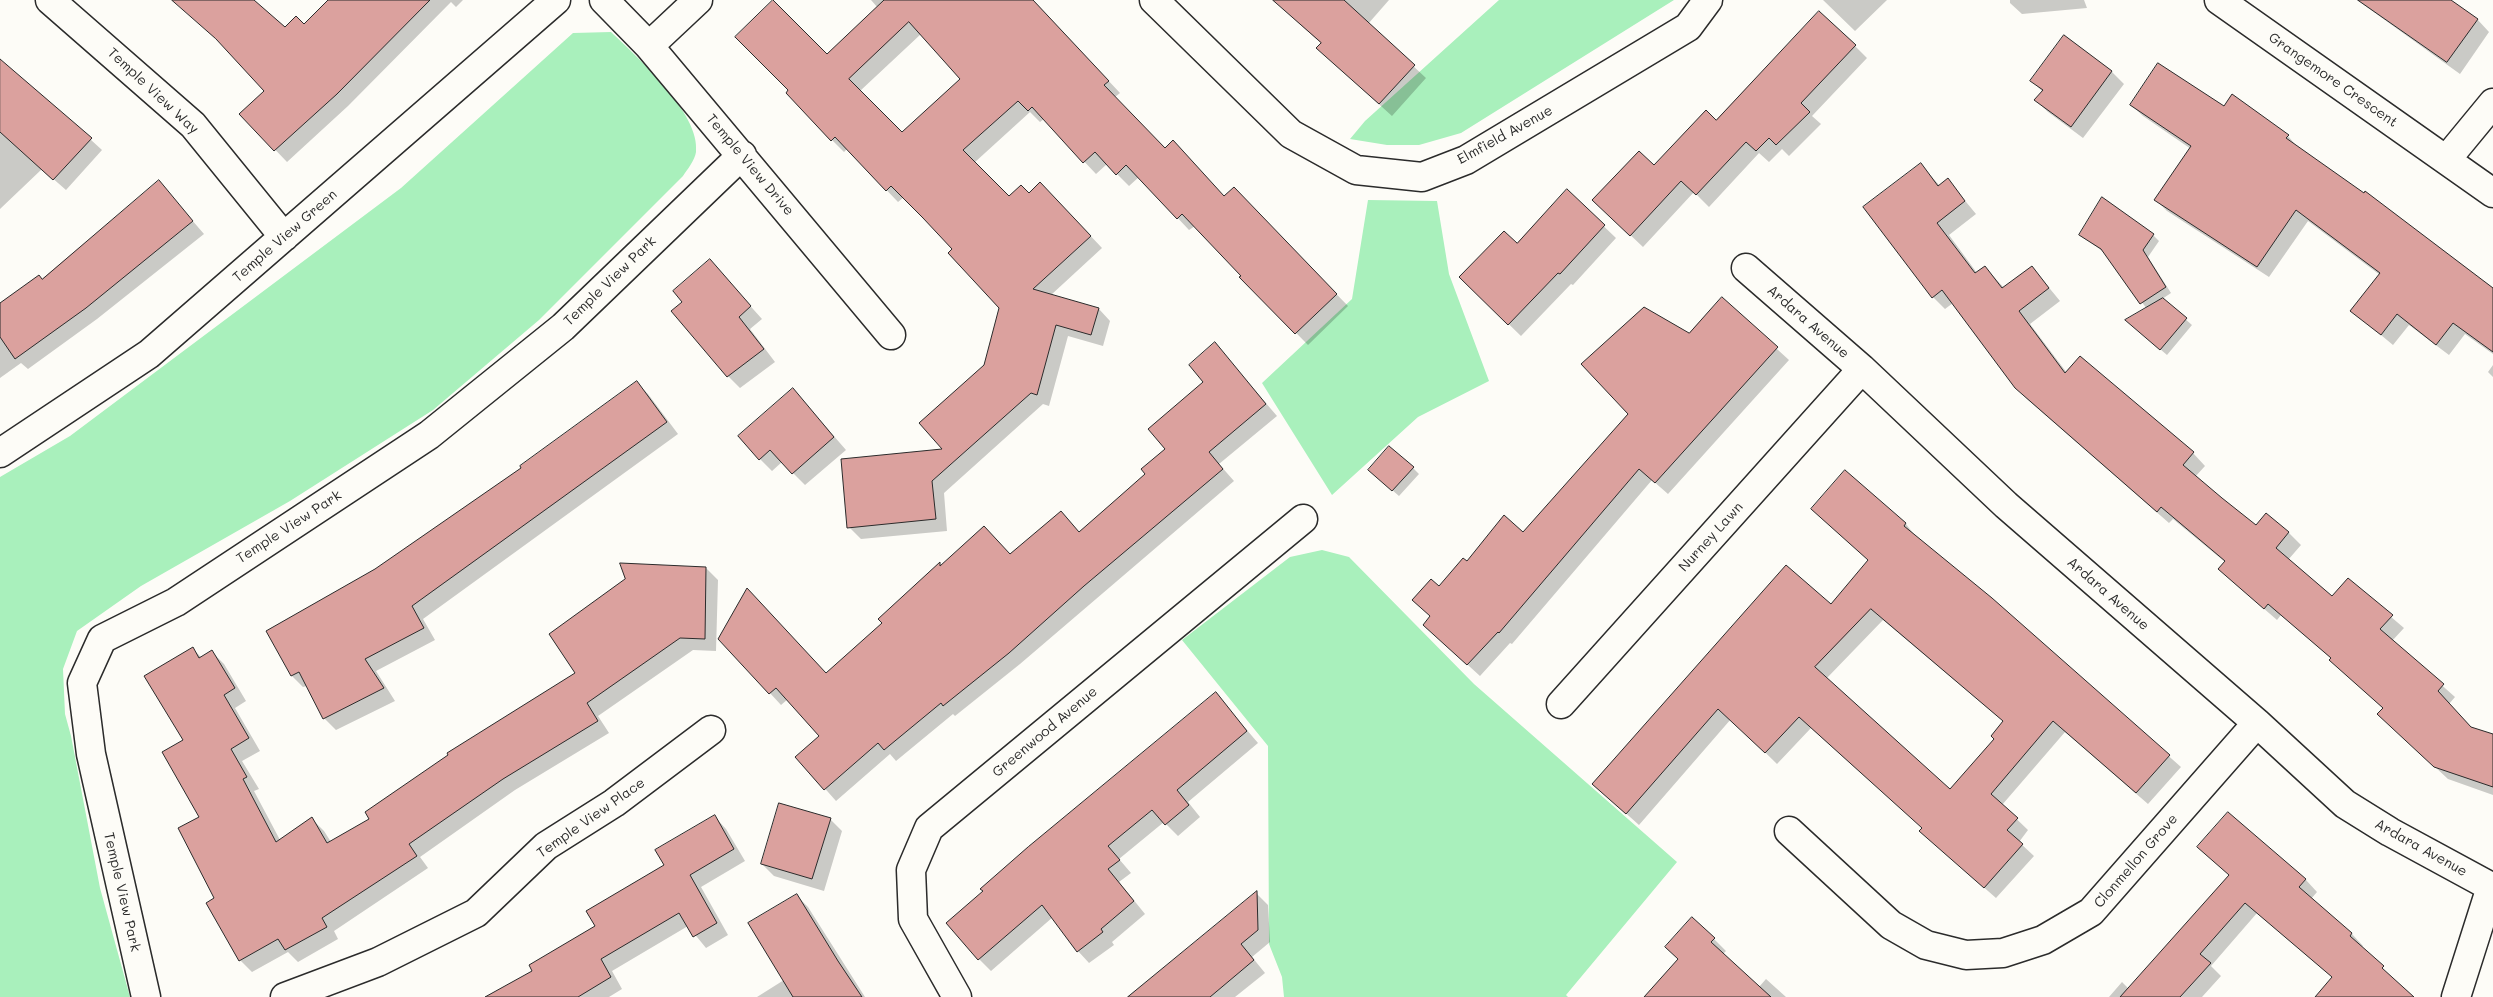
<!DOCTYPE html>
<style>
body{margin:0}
canvas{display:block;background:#fdfcf7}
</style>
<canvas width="2493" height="997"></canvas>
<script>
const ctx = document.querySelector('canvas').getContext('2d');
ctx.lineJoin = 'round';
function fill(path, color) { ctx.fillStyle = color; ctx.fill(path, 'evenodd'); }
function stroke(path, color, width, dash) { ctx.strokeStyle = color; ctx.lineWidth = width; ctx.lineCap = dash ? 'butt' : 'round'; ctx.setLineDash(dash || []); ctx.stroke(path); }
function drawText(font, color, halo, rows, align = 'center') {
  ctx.font = font + ' Mali,sans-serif'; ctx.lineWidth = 5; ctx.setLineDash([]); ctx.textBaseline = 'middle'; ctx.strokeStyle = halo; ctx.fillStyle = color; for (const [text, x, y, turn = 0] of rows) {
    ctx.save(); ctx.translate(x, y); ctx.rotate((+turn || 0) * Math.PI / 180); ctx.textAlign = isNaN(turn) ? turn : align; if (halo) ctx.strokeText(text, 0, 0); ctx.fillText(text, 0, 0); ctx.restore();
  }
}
const green = new Path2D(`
 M1499,0H1674L1461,133L1419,145H1387L1350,139L1365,121Z
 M611,32C637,57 701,114 696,152C695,160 687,170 683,176L539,320L433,410L290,501L141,586L77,631L63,669L65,714L71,736L100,888L130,997H0V477L70,436L401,188L573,33Z
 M1368,200L1437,201L1449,274L1489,381L1418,417L1332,495L1262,383L1352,299Z
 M1322,550L1349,557L1474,684L1677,862L1566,995L1568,997H1284L1282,977L1269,944L1268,746L1182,640L1290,557Z`);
const shadow = new Path2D(`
 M173,0H252L285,29L304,26L330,0H463L456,7L451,2L348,106L287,162L241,114L266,91L224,45Z
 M871,0H1033L1120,93L1115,97L1165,149L1225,197L1234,189L1348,306L1308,345L1241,277L1243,276L1195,226L1189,230L1139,177L1129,186L1107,164L1096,174L1044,119L1040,122L1030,112L974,163L1009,198L1029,194L1052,195L1102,248L1051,295L1099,309L1110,321L1103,346L1068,336L1049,406L1043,404L944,493L947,531L861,539L849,527L945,450L985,366L1001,307L954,250L904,197L898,202L847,149L844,152L832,140L827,55L878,8ZM921,34L961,79L902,134L860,91Z
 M1273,0H1389L1368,24L1426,78L1392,116L1330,60L1322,44Z
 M1823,0H1887L1855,31Z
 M2010,0H2084L2087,8L2022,14L2010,3Z
 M2357,0H2449L2477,19L2489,32L2460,74Z
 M2064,36L2112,72L2124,84L2083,138L2048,112L2036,100L2043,92L2032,81Z
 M1855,46L1867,58L1812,116L1821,124L1789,156L1782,149L1769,162L1759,153L1709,207L1694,192L1643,247L1606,212L1654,166L1717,122Z
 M0,60L41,98L43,96L102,150L66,190L42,169L0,209Z
 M2131,105L2224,107L2288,136L2299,149L2364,195L2366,193L2493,288V354L2465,334L2449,355L2409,325L2393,345L2352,311L2380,275L2308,221L2269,277L2167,211L2156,200L2191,149L2143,116Z
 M1921,165L1940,186L1948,180L1976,214L1949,235L1977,273L1985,267L2004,288L2032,267L2060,301L2030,324L2067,373L2193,453L2205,466L2195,477L2256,527L2266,515L2289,533L2301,545L2288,560L2332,598L2348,580L2404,628L2392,641L2455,697L2449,704L2472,728L2493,736V795L2448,779L2391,726L2384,709L2343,672L2332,659L2281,615L2277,620L2232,581L2219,569L2225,562L2173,519L2169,523L2028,400L2016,387L1953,303L1945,309L1933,297Z
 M159,182L204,234L97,319L28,369L21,363L0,378V304L42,281Z
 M1567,191L1616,238L1573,285L1571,284L1521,336L1460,277L1517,245Z
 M2080,235H2153L2159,241L2148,257L2171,293L2162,299L2192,325L2167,355L2133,326L2147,309L2105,253Z
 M710,261L762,319L750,329L775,362L740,388L728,376L684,302Z
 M1722,299L1789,360L1668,494L1652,480L1512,644L1510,643L1480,676L1437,637L1431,617L1439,588L1467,563L1524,533L1630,414L1689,335Z
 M1215,344L1277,416L1219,464L1234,481L1020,664L955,716L953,714L896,761L890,754L836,801L797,757L821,736L788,699L781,705L720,639L826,675L884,623L940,564L942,566L1011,556L1061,513L1079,532L1147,474L1167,450L1205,382Z
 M2493,365V377L2488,372Z
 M636,382L648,394L678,434L423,619L435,640L376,671L395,701L336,730L324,718L307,686L303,687L292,676L376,570L523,468Z
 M793,389L846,450L805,485L782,462L772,471L760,459Z
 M1413,468L1419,474L1399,496L1376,476Z
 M1845,472L1906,524L1916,537L1991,599L2181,767L2148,804L2065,732L2002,805L2028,830L2019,842L2034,856L1996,898L1932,842L1923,828L1811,728L1777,764L1731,719L1639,825L1593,784L1831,605L1870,561ZM1883,620L2004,722L1995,739L1950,791L1826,679Z
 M706,568L718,580L716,651L693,650L598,716L609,733L515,790L420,857L428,868L334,931L338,939L298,962L288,952L252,972L240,960L216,899L184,741L193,649L202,658L212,652L224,664L246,701L235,708L260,751L242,761L259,789L254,791L280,840L312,819L324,831L331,842L370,820L577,673Z
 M1216,694L1258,743L1188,802L1200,817L1178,836L1164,822L1119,859L1131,873L1119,882L1145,914L1112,942L1114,945L1089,963L1078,951L1053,917L991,971L979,959Z
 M2228,814L2306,880L2317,892L2311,899L2352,934L2363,946L2361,948L2412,997H2340L2333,978L2257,913L2211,966L2221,976L2202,997H2109L2122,982L2129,989L2230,875Z
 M715,817L726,829L745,861L701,887L728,935L706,948L688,926L612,971L622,989L609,997H486L534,971L596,927L666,866Z
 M830,819L842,831L824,891L774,876L762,864Z
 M1256,893L1268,905L1270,942L1252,957L1265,973L1235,997H1127Z
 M796,895L808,907L865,997H757L784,980Z
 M1714,939L1726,951L1722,955L1759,987L1766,979L1786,997H1646Z`);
const building = new Path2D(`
 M172,0H254L285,27L296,16L304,24L328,0H430L337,94L274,151L239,114L264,91L216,39Z
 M773,0L827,54L884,0H1033L1109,81L1104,85L1165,148L1173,140L1224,196L1234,187L1337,294L1295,334L1239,277L1241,276L1182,214L1177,219L1126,165L1116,175L1095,152L1083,163L1032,107L1028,111L1018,101L963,150L1009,196L1021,185L1029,193L1040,182L1091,236L1033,289L1099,308L1091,335L1056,325L1037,395L1031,393L932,481L936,519L847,528L841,459L942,449L919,423L984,365L999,308L948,253L952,249L923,218L891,186L886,191L835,137L831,141L786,93L788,90L735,37ZM909,22L960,79L902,132L849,79Z
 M1273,0H1344L1415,65L1379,104L1316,48L1321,43Z
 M2358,0H2451L2478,19L2447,62Z
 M1819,11L1856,45L1801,103L1810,112L1776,145L1769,138L1756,151L1746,142L1696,195L1681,181L1630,236L1592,200L1639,151L1654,165L1706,110L1716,120Z
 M2064,35L2112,71L2071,127L2034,100L2043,90L2030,81Z
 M0,59L92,138L53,180L0,132Z
 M2158,63L2224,106L2232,94L2289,135L2286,138L2364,193L2365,191L2493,288V352L2453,323L2436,345L2397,314L2381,335L2350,311L2380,273L2296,210L2257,267L2154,200L2191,146L2130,105Z
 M1921,163L1938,186L1948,178L1965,201L1937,223L1975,273L1985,266L2002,288L2032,266L2049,288L2019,311L2065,373L2080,356L2194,452L2183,465L2222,498L2256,525L2266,513L2289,532L2276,548L2332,596L2348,578L2393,615L2380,629L2444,684L2438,691L2471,727L2493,734V787L2434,767L2377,714L2383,708L2329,660L2331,658L2268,604L2264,609L2218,569L2225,561L2161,507L2157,512L2015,388L1942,290L1932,298L1863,207Z
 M159,180L193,221L86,308L15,359L0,337V303L39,275L42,279Z
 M1567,189L1605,225L1560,274L1558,273L1508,325L1459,277L1504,231L1517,243Z
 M2102,197L2154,234L2143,250L2166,287L2140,304L2101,249L2079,235Z
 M710,259L751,306L739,317L764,349L727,377L671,311L682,302L673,291Z
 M1722,297L1778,347L1655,483L1639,469L1499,633L1498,632L1467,665L1423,625L1430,616L1412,600L1431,579L1439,586L1463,558L1467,561L1504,515L1523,532L1628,414L1581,364L1644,307L1689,333Z
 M2163,298L2187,318L2160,350L2125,320Z
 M1215,342L1266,404L1209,452L1223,469L1084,586L1009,653L943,706L941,703L884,750L878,743L824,790L795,757L819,736L776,688L769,694L718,639L747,588L826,673L882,623L878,619L940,562V566L984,526L1010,554L1061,511L1079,532L1111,504L1145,474L1141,469L1165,449L1148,429L1203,382L1189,365Z
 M637,381L667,422L412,606L424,628L365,659L384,688L323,719L299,672L291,676L266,631L375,569L521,468L520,466Z
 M793,388L834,437L792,474L770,450L759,460L738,436Z
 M1389,446L1414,467L1392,491L1368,470Z
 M1845,470L1906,523L1904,526L1992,598L2170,755L2136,793L2053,721L1991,794L2018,818L2007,830L2023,844L1984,888L1919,831L1922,828L1799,717L1765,753L1718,709L1626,814L1592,784L1786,565L1831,604L1868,560L1811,509ZM1871,609L2003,721L1991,736L1994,739L1950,789L1815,667Z
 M620,563L706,567L705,639L680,638L587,703L598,721L503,779L409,844L417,856L322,918L327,927L285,950L278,939L239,961L206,903L214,898L178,828L199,817L162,752L183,740L144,676L193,647L199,658L212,650L235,688L224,695L249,738L231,749L247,777L243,779L276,842L312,817L327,843L369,819L365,812L448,755L447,753L575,673L549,634L625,579Z
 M1216,692L1247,731L1177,790L1189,805L1165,825L1152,810L1108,846L1120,860L1108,869L1134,901L1101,929L1103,932L1077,952L1042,905L978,960L946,923L983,891L980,889L1028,847Z
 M779,803L831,818L812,879L761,864Z
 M2228,812L2306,879L2299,887L2352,933L2350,936L2384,966L2382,968L2414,997H2315L2332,977L2245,903L2200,954L2211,963L2180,997H2120L2229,875L2197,847Z
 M715,815L734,849L690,875L717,923L693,937L679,913L601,959L611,977L578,997H485L532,971L529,965L595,926L586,911L664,865L655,850Z
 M1257,891L1258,930L1241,944L1254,960L1210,997H1128Z
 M797,894L838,961L862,997H793L748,923Z
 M1692,917L1715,938L1711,942L1771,997H1644L1678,959L1665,947Z`);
const minor = new Path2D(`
 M50,0L193,125L284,237
 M604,0L649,46L891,335
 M1154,0L1291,134L1356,170L1422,177L1466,160L1688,27L1708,0
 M2219,0L2493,193
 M649,46L698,0
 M2446,160L2493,103
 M1746,268L1862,369L2006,505L2257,723L2345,804L2390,832L2493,888
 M0,453L149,354L556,0
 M1561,704L1862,369
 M1789,831L1891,925L1926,945L1966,955L2003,953L2043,940L2091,912L2257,723
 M146,997L91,754L82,683L102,639L176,602L429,435L563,327L742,155
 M285,997L378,962L476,913L546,846L614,803L711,730
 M957,997L913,919L911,870L929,828L1303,519
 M2456,997L2491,887`);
const streetNames = [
 ["Grangemore Crescent",2333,80,35],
 ["Temple View Way",153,91,43],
 ["Elmfield Avenue",1505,135,-29],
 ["Temple View Drive",750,165,50],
 ["Temple View Green",285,236,-41],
 ["Temple View Park",610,281,-44],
 ["Ardara Avenue",1808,322,41],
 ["Temple View Park",289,527,-33],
 ["Nurney Lawn",1711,537,-48],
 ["Ardara Avenue",2108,594,41],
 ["Greenwood Avenue",1045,732,-40],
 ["Temple View Place",591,818,-35],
 ["Ardara Avenue",2421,848,29],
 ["Clonmellon Grove",2136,861,-49],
 ["Temple View Park",122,892,77]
];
fill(green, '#a9f0bc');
fill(shadow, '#0003');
fill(building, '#dba19e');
stroke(building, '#2b2b2b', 1);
stroke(minor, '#2b2b2b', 31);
stroke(minor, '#fdfcf7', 28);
drawText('14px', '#2b2b2b', '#fdfcf7', streetNames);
</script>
